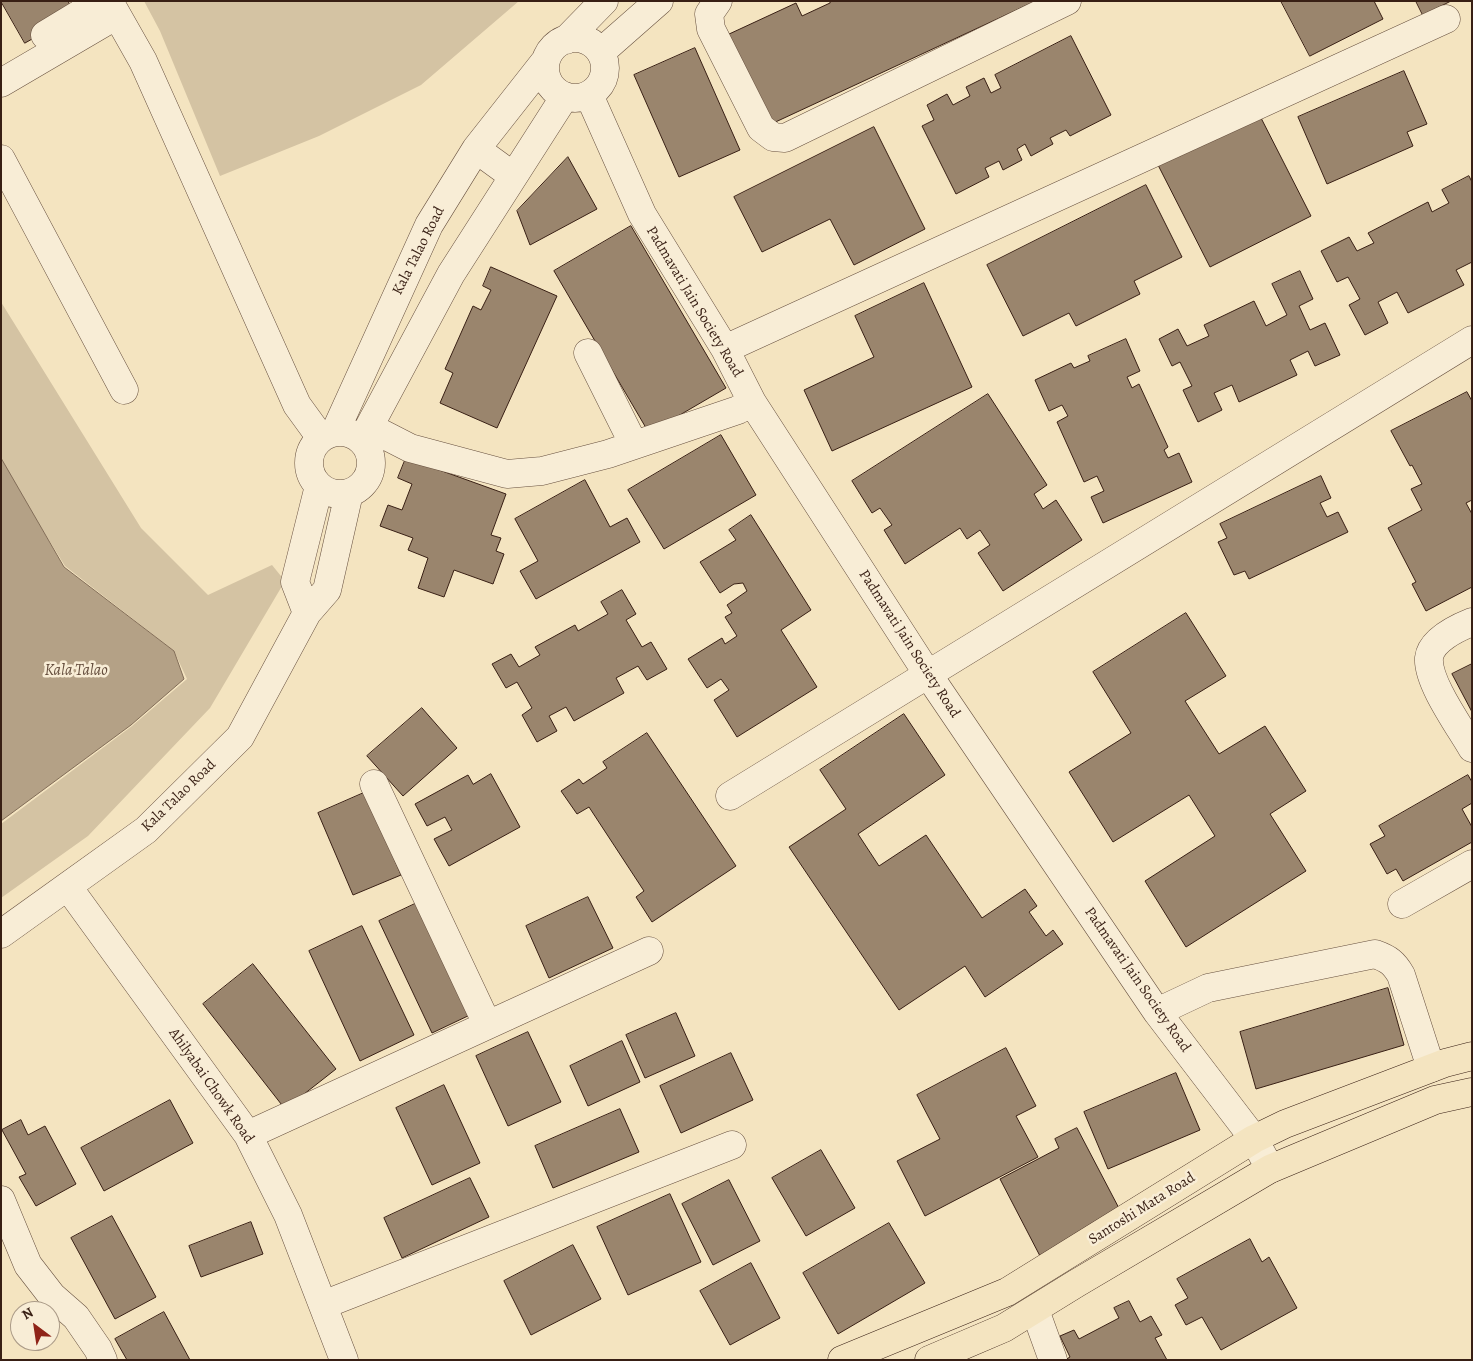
<!DOCTYPE html>
<style>
body{margin:0}
#map{position:relative;width:1473px;height:1361px;overflow:hidden;background:#f4e4c0;font-family:Alegreya,serif}
canvas{display:block}
.frame{position:absolute;inset:0;border:2px solid #381f14;pointer-events:none}
.north{position:absolute;left:10px;top:1301px;width:50px;height:50px;box-sizing:border-box;background:#f8edd6;border:1px solid #ab9b88;border-radius:50%;rotate:329deg;font-size:14px;font-weight:700;line-height:20px;text-align:center;color:#381f14}
.north::after{content:'';display:block;margin:auto;width:18px;height:22px;background:#8f2418;clip-path:polygon(50% 0,100% 100%,50% 72%,0 100%)}
</style>
<div id="map">
<canvas width="1473" height="1361"></canvas>
<div class="frame"></div>
<div class="north">N</div>
</div>
<script>
const ctx = document.querySelector('canvas').getContext('2d');
ctx.lineJoin = 'round';
function fill(path, color) { ctx.fillStyle = color; ctx.fill(path, 'evenodd'); }
function stroke(path, color, width, dash) { ctx.strokeStyle = color; ctx.lineWidth = width; ctx.lineCap = dash ? 'butt' : 'round'; ctx.setLineDash(dash || []); ctx.stroke(path); }
function drawText(font, color, halo, rows, align = 'center') {
  ctx.font = font + ' Alegreya,serif'; ctx.lineWidth = 5; ctx.setLineDash([]); ctx.textBaseline = 'middle'; ctx.strokeStyle = halo; ctx.fillStyle = color; for (const [text, x, y, turn = 0] of rows) {
    ctx.save(); ctx.translate(x, y); ctx.rotate((+turn || 0) * Math.PI / 180); ctx.textAlign = isNaN(turn) ? turn : align; if (halo) ctx.strokeText(text, 0, 0); ctx.fillText(text, 0, 0); ctx.restore();
  }
}
const green = new Path2D(`
 M144,1H519L421,85L319,136L220,176L160,31Z
 M1,302L141,528L208,595L272,565L285,581L210,708L88,836L1,898V824L132,726L187,679L174,651L65,566L1,463Z`);
const water = new Path2D(`
 M1,458L64,567L174,651L184,679L131,725L1,821Z`);
const building = new Path2D(`
 M1,1H68L75,15L25,43Z
 M829,1H1036L769,125L727,35L796,3L802,16L830,3Z
 M1281,1H1374L1383,19L1310,56Z
 M1416,1H1451L1423,15Z
 M1071,36L1111,115L1070,136L1066,130L1050,138L1053,144L1031,156L1025,144L1017,149L1022,160L1003,170L999,161L985,168L989,177L956,194L922,126L934,120L927,105L947,94L953,105L970,96L966,87L984,78L991,93L1001,88L995,75Z
 M695,48L740,150L679,177L634,75Z
 M1404,71L1427,124L1407,132L1413,146L1327,184L1298,117Z
 M1259,114L1311,216L1210,267L1158,165Z
 M874,127L925,229L854,265L830,219L762,252L734,197Z
 M568,157L597,209L530,245L517,211Z
 M1469,176L1472,182V262L1456,270L1464,285L1408,313L1397,292L1378,302L1388,323L1365,335L1349,305L1360,299L1348,277L1337,282L1321,251L1349,237L1357,251L1374,243L1368,233L1428,202L1432,212L1449,203L1442,190Z
 M1146,185L1182,257L1134,281L1140,294L1076,326L1069,313L1023,336L987,265Z
 M631,226L726,388L649,433L554,271Z
 M491,267L557,296L497,428L440,403L453,373L445,369L473,306L481,310L491,290L483,286Z
 M1300,271L1313,299L1299,306L1310,330L1325,323L1340,355L1315,366L1308,351L1290,360L1297,375L1239,402L1232,385L1214,393L1222,410L1198,422L1183,390L1192,386L1180,362L1172,366L1159,339L1178,329L1187,346L1209,336L1204,325L1254,301L1266,326L1287,315L1272,284Z
 M924,283L972,387L832,451L804,390L874,357L855,316Z
 M1126,339L1140,371L1127,377L1132,388L1139,384L1168,447L1164,450L1168,458L1179,453L1192,482L1103,523L1091,497L1104,491L1097,476L1084,482L1057,422L1068,416L1062,405L1049,411L1035,380L1071,363L1074,368L1090,361L1088,356Z
 M1467,392L1472,401V500L1466,503L1472,514V587L1426,611L1412,584L1416,582L1388,528L1422,510L1411,489L1422,484L1412,465L1410,466L1391,431Z
 M988,394L1047,485L1034,494L1043,509L1056,500L1082,540L1003,591L978,553L990,545L980,530L967,539L960,528L905,564L884,530L892,525L880,508L872,513L852,481Z
 M721,435L756,495L664,549L628,490Z
 M406,458L506,494L491,535L501,538L496,551L504,554L493,584L454,570L444,597L418,588L428,558L408,550L413,538L380,526L388,505L402,510L412,484L398,478Z
 M1321,476L1331,498L1320,503L1327,517L1338,512L1348,532L1249,579L1245,571L1234,575L1218,542L1227,538L1220,524Z
 M585,480L610,527L627,518L640,542L536,599L520,571L538,561L515,519Z
 M751,515L811,610L781,630L817,687L737,737L714,700L729,690L721,679L707,688L688,659L722,638L725,644L737,636L725,617L732,613L727,605L747,591L743,583L734,584L720,593L700,562L736,540L729,530Z
 M622,590L636,614L626,620L642,647L651,642L667,669L647,680L638,666L616,678L624,693L574,721L566,707L549,716L557,731L537,742L522,715L532,708L517,682L506,688L492,664L511,654L519,667L540,655L535,647L575,625L578,631L608,614L601,602Z
 M1186,613L1226,676L1185,701L1219,754L1265,726L1306,791L1270,814L1306,871L1186,947L1145,881L1215,836L1189,795L1113,842L1069,772L1131,733L1093,672Z
 M1472,664V712L1452,674Z
 M422,708L457,748L403,796L367,756Z
 M904,714L945,775L858,834L879,866L926,835L982,918L1025,889L1037,906L1029,912L1046,936L1053,930L1063,944L985,997L965,966L899,1010L789,847L846,809L820,770Z
 M647,733L736,866L652,922L636,897L644,891L589,807L577,814L561,791L579,779L583,784L607,768L603,762Z
 M491,774L520,827L449,866L434,839L452,830L445,817L427,826L415,804L468,775L473,784Z
 M1468,775L1472,782V803L1462,809L1472,827V842L1403,881L1396,869L1387,874L1370,844L1385,836L1379,826Z
 M366,792L401,875L353,895L318,813Z
 M588,897L613,948L549,978L526,926Z
 M419,902L472,1014L432,1033L379,921Z
 M362,926L414,1035L360,1061L309,951Z
 M253,964L336,1069L285,1109L203,1004Z
 M1388,988L1404,1045L1256,1089L1240,1032Z
 M676,1013L695,1056L645,1078L626,1035Z
 M528,1032L561,1102L508,1126L476,1056Z
 M622,1041L640,1082L588,1106L570,1066Z
 M1006,1048L1036,1106L1016,1116L1038,1157L925,1216L897,1161L940,1139L917,1095Z
 M731,1053L753,1100L681,1133L660,1086Z
 M1176,1073L1200,1130L1108,1169L1084,1112Z
 M444,1085L480,1163L432,1185L396,1108Z
 M170,1100L193,1143L104,1191L81,1148Z
 M620,1109L639,1152L553,1188L535,1146Z
 M21,1120L28,1135L45,1126L76,1184L36,1206L19,1177L26,1174L2,1130Z
 M1077,1128L1122,1214L1040,1256L1000,1179L1059,1148L1055,1139Z
 M821,1150L855,1208L806,1236L772,1178Z
 M470,1178L489,1217L402,1258L384,1218Z
 M729,1180L760,1241L713,1265L682,1204Z
 M670,1194L701,1262L628,1295L597,1227Z
 M112,1216L156,1297L115,1319L71,1238Z
 M251,1222L263,1254L201,1277L189,1246Z
 M889,1223L925,1283L838,1334L803,1273Z
 M1250,1239L1262,1262L1269,1257L1297,1308L1221,1350L1202,1317L1186,1325L1175,1305L1188,1298L1177,1279Z
 M573,1245L601,1299L531,1335L504,1281Z
 M751,1263L780,1318L730,1345L700,1291Z
 M1129,1301L1140,1322L1151,1316L1162,1335L1155,1338L1167,1360H1065L1070,1357L1060,1336L1074,1330L1079,1339L1119,1318L1114,1308Z
 M164,1312L190,1360H127L115,1339Z`);
const minor = new Path2D(`
 M109,1L143,61L297,405L321,438
 M718,1L709,14L711,29L761,128L773,137L785,138L1067,1
 M45,35L101,1
 M545 68a30 30 0 1 1 60 0a30 30 0 1 1-60 0Z
 M566,40L604,1
 M601,52L659,1
 M1,83L117,15
 M589,95L642,214L725,349L752,402L927,673L1157,1012L1254,1139L1270,1169
 M476,149L513,176
 M1,159L124,390
 M725,349L1446,19
 M588,353L634,445
 M369,427L410,448L507,474L542,471L608,454L738,410L752,402
 M309 463a31 31 0 1 1 62 0a31 31 0 1 1-62 0Z
 M335,432L429,225L476,149L546,60
 M362,440L451,274L565,96
 M307,613L295,582L319,486
 M1472,622C1457,628 1431,640 1429,658C1427,682 1460,727 1472,748
 M374,784L487,1024
 M730,796L1472,340
 M68,887L248,1135L288,1215L344,1360
 M1402,904L1472,864
 M1,934L146,830L240,737L307,613L327,590L349,493
 M1157,1012L1208,988L1375,954C1389,959 1394,963 1401,975L1431,1068
 M248,1135L649,951
 M1,1200L28,1265L52,1296L76,1317L98,1349L103,1360
 M323,1305L732,1145
 M1035,1310L1053,1360`);
const major = new Path2D(`
 M842,1360L1007,1292L1254,1139L1285,1124L1445,1063L1472,1056
 M929,1360L1004,1328L1077,1283L1270,1169L1435,1100L1472,1092`);
const streetNames = [
 ["Kala Talao Road",419,251,-63],
 ["Padmavati Jain Society Road",694,302,59],
 ["Padmavati Jain Society Road",909,644,57],
 ["Kala Talao Road",179,796,-44],
 ["Padmavati Jain Society Road",1137,980,55],
 ["Ahilyabai Chowk Road",211,1086,55],
 ["Santoshi Mata Road",1142,1209,-32]
];
const waterNames = [
 ["Kala Talao",76,671]
];
fill(green, '#d4c3a3');
fill(water, '#b4a186');
stroke(water, '#826d58', 1);
fill(building, '#9a856d');
stroke(building, '#381f14', 1);
stroke(minor, '#67503f', 29);
stroke(major, '#381f14', 29);
stroke(minor, '#f8edd6', 28);
stroke(major, '#f4e4c0', 28);
drawText('15px', '#381f14', '#f8edd6', streetNames);
drawText('italic 16px', '#634c3c', '#f8edd6', waterNames);
</script>
